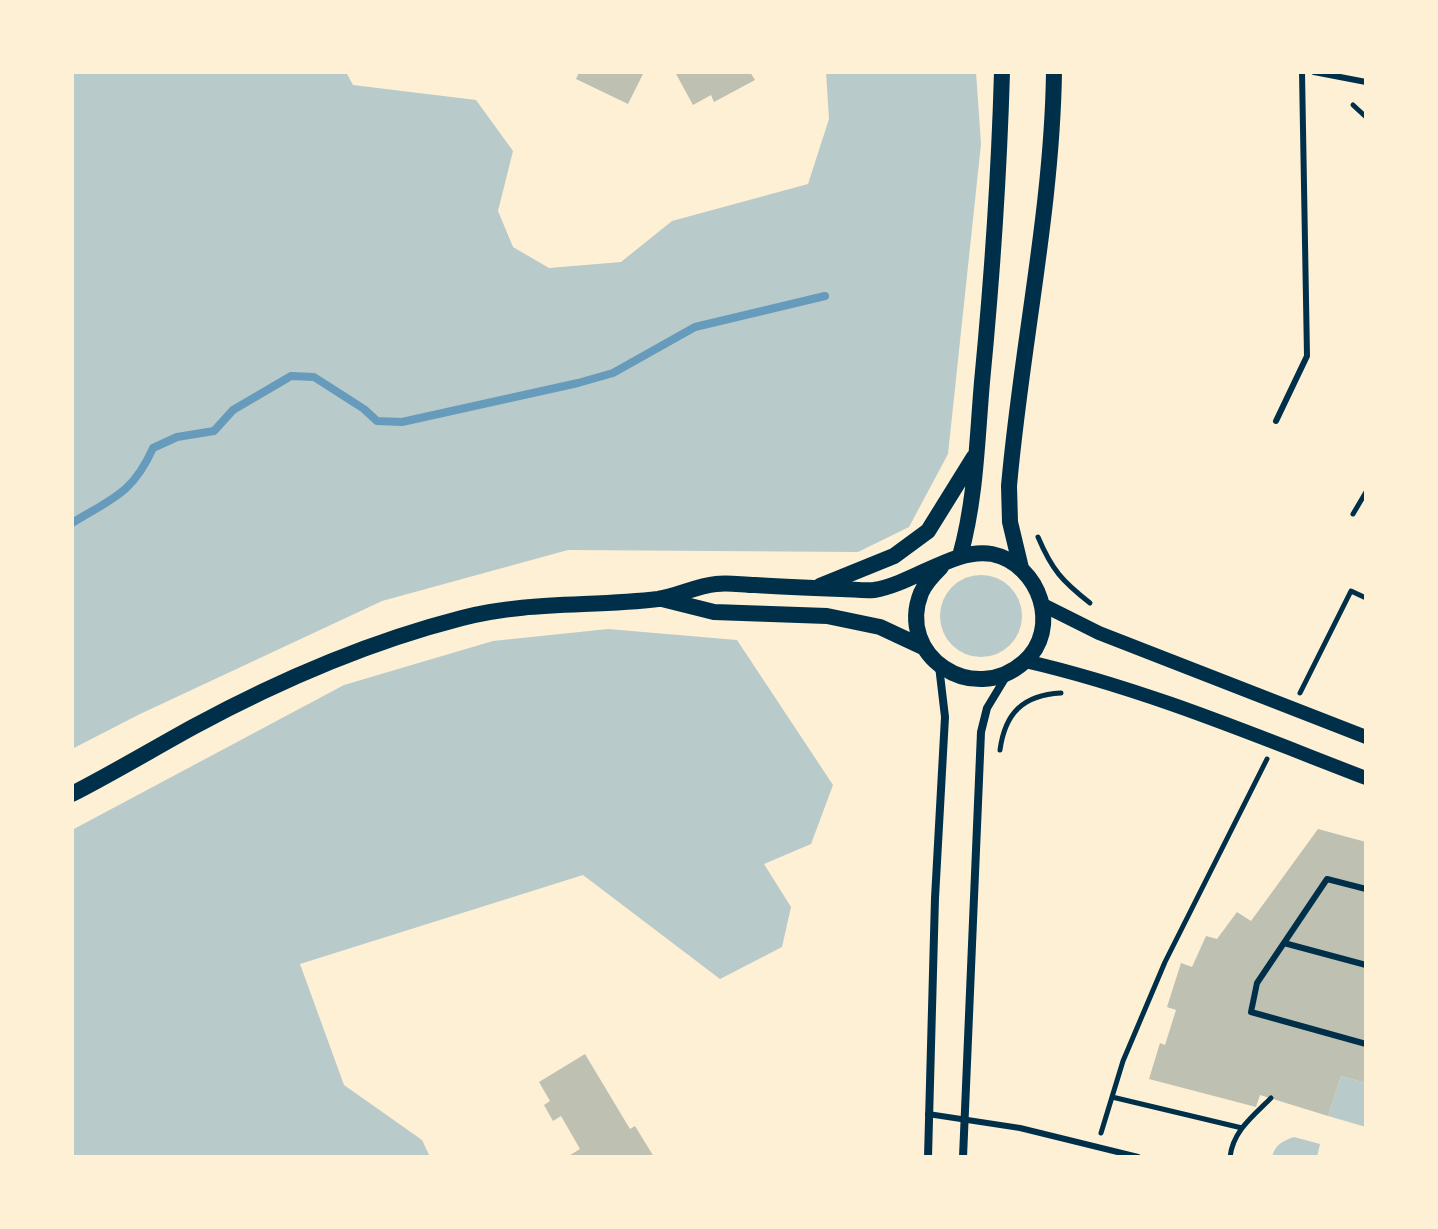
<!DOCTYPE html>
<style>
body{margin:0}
#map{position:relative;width:1438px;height:1229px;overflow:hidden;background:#fdf0d5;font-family:"Libre Baskerville",serif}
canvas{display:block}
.frame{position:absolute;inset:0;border:74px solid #fdf0d5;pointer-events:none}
</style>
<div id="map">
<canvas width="1438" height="1229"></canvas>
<div class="frame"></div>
</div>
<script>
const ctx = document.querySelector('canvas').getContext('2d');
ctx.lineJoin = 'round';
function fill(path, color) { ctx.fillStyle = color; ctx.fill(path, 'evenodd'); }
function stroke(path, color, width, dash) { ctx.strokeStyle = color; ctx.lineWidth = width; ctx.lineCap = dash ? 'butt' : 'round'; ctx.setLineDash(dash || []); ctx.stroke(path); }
const green = new Path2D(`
 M72,72H346L353,85L476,100L513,151L498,211L513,247L549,268L621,262L672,221L808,184L829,119L826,72H976L981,144L948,454L909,527L858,552L568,550L382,601L138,715L72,749Z
 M940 616a41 41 0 1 1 82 0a41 41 0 1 1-82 0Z
 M608,629L737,640L833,785L811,844L764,864L791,907L782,947L720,979L583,875L300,964L344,1085L422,1140L430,1157H72V830L344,685L493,641Z
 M1341,1076L1366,1083V1127L1328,1116Z
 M1294,1137L1320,1144L1317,1157H1272C1275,1145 1282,1141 1294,1137Z`);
const stream = new Path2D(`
 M72,523C113,498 133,493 153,448L177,437L214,431L233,410L291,376L314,377L364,409L377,421L402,422L578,383L613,373L695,327L825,296`);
const building = new Path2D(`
 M579,72H644L628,104L576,79Z
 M675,72H750L755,80L714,102L711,95L693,105Z
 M1318,829L1366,842V1083L1341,1076L1328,1116L1260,1095L1256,1107L1149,1079L1160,1043L1165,1045L1176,1010L1167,1007L1181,963L1192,967L1206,936L1217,939L1237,912L1251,921Z
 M585,1054L630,1129L635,1126L654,1157H567L580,1149L561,1116L553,1121L544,1105L550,1101L539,1082Z`);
const path = new Path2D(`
 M1353,105L1366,117
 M1353,514L1366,492
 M1038,537C1052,570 1062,581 1090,603
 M1300,693L1351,591L1366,598
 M1000,750C1005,713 1023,695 1061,693
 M1112,1097L1242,1128
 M1101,1133L1123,1061L1165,962L1267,759
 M1230,1157C1233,1131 1253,1116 1271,1098`);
const service = new Path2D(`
 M1314,72L1366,82
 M1276,421L1307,356L1302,72
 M1366,889L1327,879L1257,983L1251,1012L1366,1044
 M1284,943L1366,965
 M928,1114L1020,1128L1138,1157`);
const minor = new Path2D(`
 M928,1157L935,898L945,717L939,666
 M963,1157L981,732L987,708L1007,675`);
const tertiary = new Path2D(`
 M1043,605L1099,633L1366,737
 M1025,661C1143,688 1254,735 1366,778`);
const secondary = new Path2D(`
 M960,556C976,499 977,440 982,382C992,279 999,176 1002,72
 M1021,568L1010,522L1009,486C1021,348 1052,211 1054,72
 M820,586L894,556L928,531L974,457
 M662,599L714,612L827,616L880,627L925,648
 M72,794C113,773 153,749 193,727C278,681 368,642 462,618C526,601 593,607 658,599C678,596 696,586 716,584C728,582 743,585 755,585C784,587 812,588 841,589C852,589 863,591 874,590C913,584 955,547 992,554C1040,564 1062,629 1024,662C973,707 896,656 921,593C925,583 933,575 941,567`);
fill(green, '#b9caca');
stroke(stream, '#669bbc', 8);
fill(building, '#bec0b2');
stroke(path, '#003049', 5);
stroke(service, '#003049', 6);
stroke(minor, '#003049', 8);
stroke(tertiary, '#003049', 14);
stroke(secondary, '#003049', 16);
</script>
